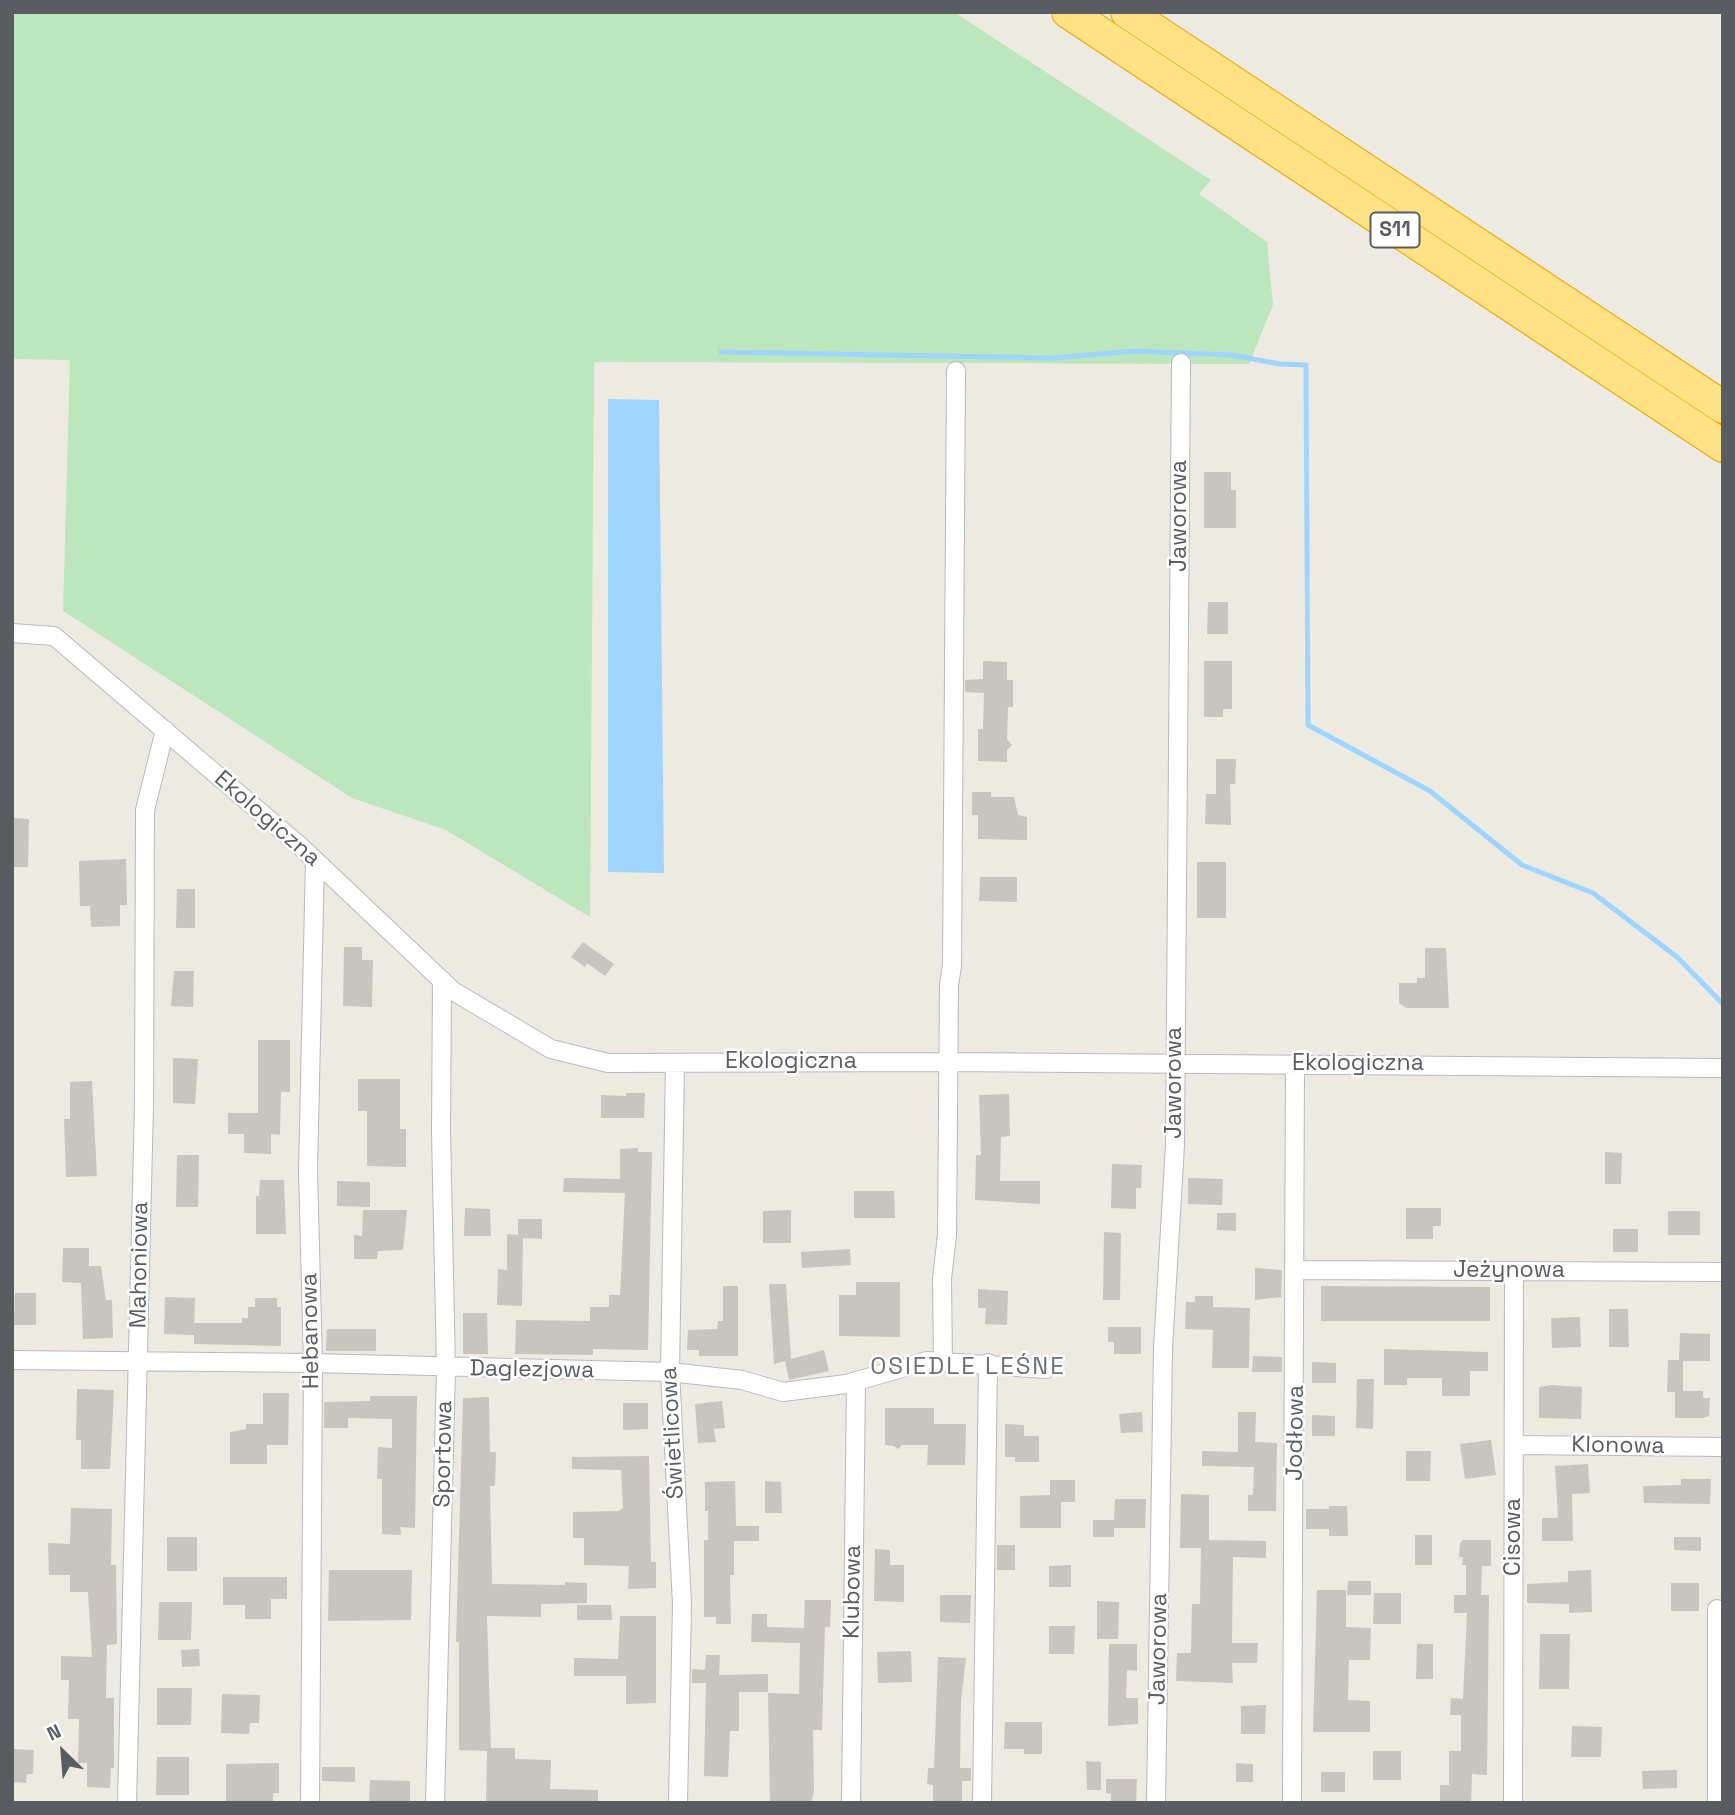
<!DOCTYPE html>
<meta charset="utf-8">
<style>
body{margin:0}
#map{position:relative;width:1735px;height:1815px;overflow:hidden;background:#edeae1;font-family:"Space Grotesk",sans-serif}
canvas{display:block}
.frame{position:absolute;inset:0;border:14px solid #595d62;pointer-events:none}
.north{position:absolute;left:28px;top:1717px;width:70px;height:70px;-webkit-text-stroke:5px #fff;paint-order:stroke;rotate:335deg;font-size:19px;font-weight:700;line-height:28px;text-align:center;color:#595d62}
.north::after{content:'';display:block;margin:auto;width:24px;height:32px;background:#595d62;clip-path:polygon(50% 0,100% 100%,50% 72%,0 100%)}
</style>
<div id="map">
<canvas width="1735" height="1815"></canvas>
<div class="frame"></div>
<div class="north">N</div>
</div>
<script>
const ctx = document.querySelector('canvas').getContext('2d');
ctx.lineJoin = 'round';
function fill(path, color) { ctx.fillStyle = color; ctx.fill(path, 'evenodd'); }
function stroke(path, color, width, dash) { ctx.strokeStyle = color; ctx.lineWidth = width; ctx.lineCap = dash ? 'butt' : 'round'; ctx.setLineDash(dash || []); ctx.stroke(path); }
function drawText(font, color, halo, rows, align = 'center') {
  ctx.font = font + ' "Space Grotesk",sans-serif'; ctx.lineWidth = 5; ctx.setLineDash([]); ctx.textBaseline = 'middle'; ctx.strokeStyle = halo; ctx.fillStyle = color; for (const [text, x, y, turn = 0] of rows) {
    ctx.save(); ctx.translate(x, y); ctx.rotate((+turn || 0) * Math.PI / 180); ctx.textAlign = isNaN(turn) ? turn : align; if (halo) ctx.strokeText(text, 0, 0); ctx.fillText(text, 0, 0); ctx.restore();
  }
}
const green = new Path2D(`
 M12,12H954L1211,180L1199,194L1267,242L1273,305L1249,364L594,362L590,917L446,830L352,798L63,611L70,360L12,359Z`);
const water = new Path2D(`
 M608,399L659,400L664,873L608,872Z`);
const stream = new Path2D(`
 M721,352L1054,358L1134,351L1231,355L1280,364L1306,365L1308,725L1430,791L1522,865L1593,893L1677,957L1723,1004`);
const building = new Path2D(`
 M1204,472H1231V490H1236V528H1204Z
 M1208,602H1228V634H1207Z
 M983,661L1007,662V680H1013V707H1008L1007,739L1012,745L1007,750V762L978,761V729H983L984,693L965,692V680L983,679Z
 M1204,661H1232V709H1223V717H1204Z
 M1216,759H1236L1235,784H1230L1231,825L1205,824L1206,794H1216Z
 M972,792H991V797H1014L1018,815L1027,817V840L978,839V815H972Z
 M12,818L29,819L28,867H12Z
 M126,859L127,905H120V926L91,927L90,906H80L79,861Z
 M1197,862H1226V918H1197Z
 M980,877H1017V902L979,901Z
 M177,889H195V928H176Z
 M583,942L614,964L605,976L587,963L585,967L571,957Z
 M344,947H362V960H373L372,1007L343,1006Z
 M1425,948H1446L1449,1008H1406L1399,1003V983H1417V978H1425Z
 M174,971H194L193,1007L171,1006Z
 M258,1040H290V1092H281L280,1135L271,1134V1154L244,1153V1134H228V1113H258Z
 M173,1058L198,1059L195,1104L173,1103Z
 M358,1079H400V1129H406V1167L367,1166V1111H358Z
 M92,1081L97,1176L66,1177L64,1119H70V1082Z
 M626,1093H645L644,1118H601V1095L626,1096Z
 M1009,1094L1010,1136L1001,1137L1000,1181H1040V1204L975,1200L976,1155H981L979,1095Z
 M638,1148V1152H652L648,1350L593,1349V1355L515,1354L516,1320L590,1321V1307H609V1295H620L625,1193L563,1192L564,1178L620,1179V1149Z
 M1605,1152L1622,1153L1621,1184H1605Z
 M177,1155H199L198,1207H176Z
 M1112,1164L1142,1165L1141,1188H1136V1209L1111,1208Z
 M1188,1178L1223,1179L1222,1205L1188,1204Z
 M260,1180H284L286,1234H256V1196H259Z
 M337,1181L370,1182V1207L337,1206Z
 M854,1191H894L895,1218H854Z
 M465,1208L490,1209L491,1236H464Z
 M1406,1208H1441V1226H1433V1239H1406Z
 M363,1210H407L403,1250L378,1251L377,1259H354V1235L362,1236Z
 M791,1210V1243H763V1211Z
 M1668,1211H1700V1235H1668Z
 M1217,1213H1236V1231L1217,1230Z
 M518,1219H542V1239L523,1238L522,1306L497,1305L498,1269L507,1270V1234L518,1235Z
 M1613,1229H1638V1252H1613Z
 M1104,1232L1121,1233L1120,1300H1103Z
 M63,1248H89V1266H101L106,1300H112L113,1338L83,1339L81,1283L62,1282Z
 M850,1249L851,1265L802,1268L801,1252Z
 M1255,1268L1282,1270L1281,1297L1255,1300Z
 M856,1282H900V1337L839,1336V1295H856Z
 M769,1284H786L791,1359L824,1350L829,1371L789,1380L785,1361L774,1364Z
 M723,1286H738V1356H699V1350H687L688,1330L717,1329L718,1321H723Z
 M1321,1286L1490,1287V1321H1321Z
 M978,1289L1008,1291L1007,1325L985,1324L986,1308H978Z
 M15,1293H36V1325H14Z
 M1195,1296H1213V1307L1250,1308L1249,1368H1212L1213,1330L1185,1329L1186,1302H1195Z
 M165,1297L195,1298L194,1335L164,1334Z
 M255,1298H277V1307H281V1346L194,1344V1323H242V1318H248V1307H255Z
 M1609,1309H1628L1629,1347H1609Z
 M463,1313H487L488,1354H463Z
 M1580,1317L1581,1347L1552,1348L1551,1318Z
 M1108,1327H1141V1354H1114V1342H1108Z
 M327,1329H376V1351H326Z
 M1680,1333L1710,1334V1361H1683V1391H1703V1398H1710L1709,1416L1703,1418H1675V1392H1667L1668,1360H1679Z
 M1384,1349L1488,1352V1371H1470V1396H1442V1378H1407V1385H1384Z
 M1253,1356L1282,1357V1372H1252Z
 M1312,1362L1336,1363V1383H1312Z
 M1357,1379H1374L1373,1429L1356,1428Z
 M1551,1385L1582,1387L1581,1419L1539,1418V1387Z
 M77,1389L114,1390L110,1469H81V1440H76Z
 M263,1393H289L288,1445H267V1464H230V1432L246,1429V1424H263Z
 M370,1396H417L415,1528L400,1527L401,1535L382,1534V1479H377L378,1447L392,1448V1419L348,1418V1428H324V1402L370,1401Z
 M489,1397L490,1452H496L495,1486H490L492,1584L565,1585V1582L587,1583V1603L541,1604V1617L487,1616L491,1748H515V1759L551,1760L550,1789L598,1790V1803H486L487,1751L459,1750V1642H456L463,1398Z
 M722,1401L725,1428L714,1429L716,1442L698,1443L695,1404Z
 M623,1403H648V1429L623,1430Z
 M885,1408H934V1424H966L965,1465H927L928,1445H902L898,1449L894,1446L885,1445Z
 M1142,1412L1143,1432L1121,1433L1119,1414Z
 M1238,1412H1256L1255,1442L1277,1443L1276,1511H1248V1495H1253L1254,1467L1202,1466V1451L1238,1452Z
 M1312,1415L1335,1416V1436H1312Z
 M1005,1424L1024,1425V1436H1039V1462H1015V1457H1005Z
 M1491,1440L1496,1475L1465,1479L1460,1444Z
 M1406,1451H1431L1430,1481H1406Z
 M649,1456L651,1562H656V1588L628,1589L629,1566L584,1565V1538H573V1512L619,1511L623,1508L621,1470L572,1469V1457Z
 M1588,1464L1590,1493L1572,1494L1573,1541H1542V1518H1558L1555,1466Z
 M1681,1479H1711L1710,1504L1644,1503L1643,1486L1681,1485Z
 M1050,1480H1075V1502H1061V1528H1020V1496L1050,1495Z
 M735,1481L736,1526H759V1541H734V1575H730L731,1624H716V1617H704V1540H708V1511H705V1482Z
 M765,1481L781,1482L782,1513H765Z
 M1181,1494L1209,1495V1540L1266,1541V1558L1233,1557L1232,1643H1258L1257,1663H1232L1233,1683L1176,1681L1177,1653H1191L1192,1604H1200L1201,1548H1180Z
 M1115,1499H1146L1145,1528H1114V1537H1093V1520H1114Z
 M1329,1506H1347L1348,1536H1329V1529H1306V1509H1329Z
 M71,1508L112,1509L111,1565H116L117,1644L107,1645L106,1698H114V1768H111L110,1788L87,1787V1763H78L79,1719H68L69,1680H61V1656L92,1657L88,1592H70V1575H49L48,1543L70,1544Z
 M1415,1535H1432V1565H1415Z
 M167,1537H197V1571H167Z
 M1674,1537H1701V1551L1674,1550Z
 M1463,1540H1491V1566H1482L1481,1595H1489L1487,1775L1472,1774L1471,1803H1440V1785H1449V1751H1461V1715H1450L1451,1698L1463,1699L1467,1613H1454V1595H1466V1565H1462L1463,1557H1459L1460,1543Z
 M997,1545H1015V1570H997Z
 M875,1549L890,1550V1565H904V1602L874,1601Z
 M1071,1565V1587H1049V1566Z
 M329,1570H412L411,1620L328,1621Z
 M1591,1570L1592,1612L1569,1613V1604L1527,1603V1584L1568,1582V1571Z
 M223,1577H287V1599H271V1619H245V1605H223Z
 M1348,1581H1371V1595H1347Z
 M1671,1583H1699V1611H1671Z
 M1317,1590H1346V1627L1371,1628L1370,1660H1349L1348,1700L1370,1701V1732H1313Z
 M1374,1593H1401V1624H1373Z
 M940,1595H971L970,1623L940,1622Z
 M805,1600H831L830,1627H825L822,1730H813L814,1792L811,1803H770L768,1693L799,1694L800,1643L751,1642L752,1614H767V1627L804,1628Z
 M1097,1601L1119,1602L1118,1639H1097Z
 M159,1602H192L191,1640H158Z
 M577,1605H611L612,1620H577Z
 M620,1616H656V1703L626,1704V1676H574V1658L618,1659Z
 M1049,1626H1075L1074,1654H1049Z
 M1540,1634H1570L1569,1689H1539Z
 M1109,1644H1137V1671L1127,1670L1126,1698H1138V1724L1108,1726Z
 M1417,1644H1433V1679H1416Z
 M199,1649L200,1666L182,1667L181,1650Z
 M911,1651L912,1682L878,1683L877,1652Z
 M706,1655H720L719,1675L768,1674V1692H739V1731H730L728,1777L704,1776L706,1683H692V1669L705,1670Z
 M938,1657L966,1658L961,1700L960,1768H971V1781H962V1803H933V1785L927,1784L928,1768H934Z
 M157,1688H192L191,1725H157Z
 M222,1694L260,1695L259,1723H250L249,1734L221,1733Z
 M1266,1705L1265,1734H1241V1706Z
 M1005,1722H1042V1754H1024V1749H1004Z
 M1572,1726L1602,1727L1601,1757H1571Z
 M12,1749L34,1750L33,1774H27L26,1783L12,1782Z
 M1373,1751H1401V1780H1373Z
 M157,1757H189V1795H156Z
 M1086,1761L1101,1762V1790H1087Z
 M279,1763V1793H273V1803H226V1764Z
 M1236,1763L1253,1764V1782H1236Z
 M322,1767H355V1782L322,1781Z
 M1677,1770V1788L1643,1789L1642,1771Z
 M1321,1772H1345V1792H1321Z
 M1106,1779H1137L1136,1803H1111V1794L1106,1793Z
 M370,1780L410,1781V1803H369Z`);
const street = new Path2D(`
 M12,633L54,636L300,846L453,991L551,1049L608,1063L948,1062L1723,1068
 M675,1063L670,1372L682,1604L678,1803
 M1296,1270L1723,1272
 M12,1360L313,1363L670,1372L742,1380L783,1392L846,1384L927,1361L1046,1369
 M943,1361L942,1279L947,1235L949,985L952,966L956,371
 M1514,1445L1723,1447
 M127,1803L144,1105L145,810L165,730
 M310,1803L313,1363L308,1170L315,860
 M435,1803L446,1369L441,1132L442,980
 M851,1803L856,1381
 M982,1803L988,1363
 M1156,1803L1163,1348L1175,1145L1181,363
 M1292,1803L1295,1064
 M1513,1803L1514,1272
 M1717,1803V1609`);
const highway = new Path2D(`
 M1068,12L1723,446
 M1127,12L1723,407`);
const shields = [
 [1395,230,49]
];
const shieldNames = [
 ["S11",1395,230]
];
const streetNames = [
 ["Jaworowa",1180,516,-90],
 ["Ekologiczna",267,819,41],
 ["Ekologiczna",791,1062],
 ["Ekologiczna",1358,1064],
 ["Jaworowa",1175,1083,-90],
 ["Mahoniowa",140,1265,-89],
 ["Jeżynowa",1509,1271],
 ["Hebanowa",311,1331,-91],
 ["Daglezjowa",532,1370,1],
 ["Świetlicowa",673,1433,-93],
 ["Jodłowa",1296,1433,-89],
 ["Klonowa",1618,1446,1],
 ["Sportowa",444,1454,-89],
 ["Cisowa",1514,1537,-90],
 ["Klubowa",853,1592,-89],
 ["Jaworowa",1159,1649,-89]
];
const neighbourhoodNames = [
 ["OSIEDLE LEŚNE",968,1367]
];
fill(green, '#bce6bc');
fill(water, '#9fd4ff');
stroke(stream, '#9fd4ff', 5);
fill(building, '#c8c4be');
stroke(street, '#b6b9be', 20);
stroke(highway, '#eea500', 34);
stroke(street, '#fff', 18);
stroke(highway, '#ffe186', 32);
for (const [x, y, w] of shields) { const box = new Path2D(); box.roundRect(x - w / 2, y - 17.5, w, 35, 5); ctx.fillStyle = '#fff'; ctx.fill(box); stroke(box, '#595d62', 2); }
drawText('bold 21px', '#595d62', null, shieldNames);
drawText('23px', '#595d62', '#fff', streetNames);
ctx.letterSpacing = '2px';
drawText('24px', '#6a6f74', '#fff', neighbourhoodNames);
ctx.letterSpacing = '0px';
</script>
